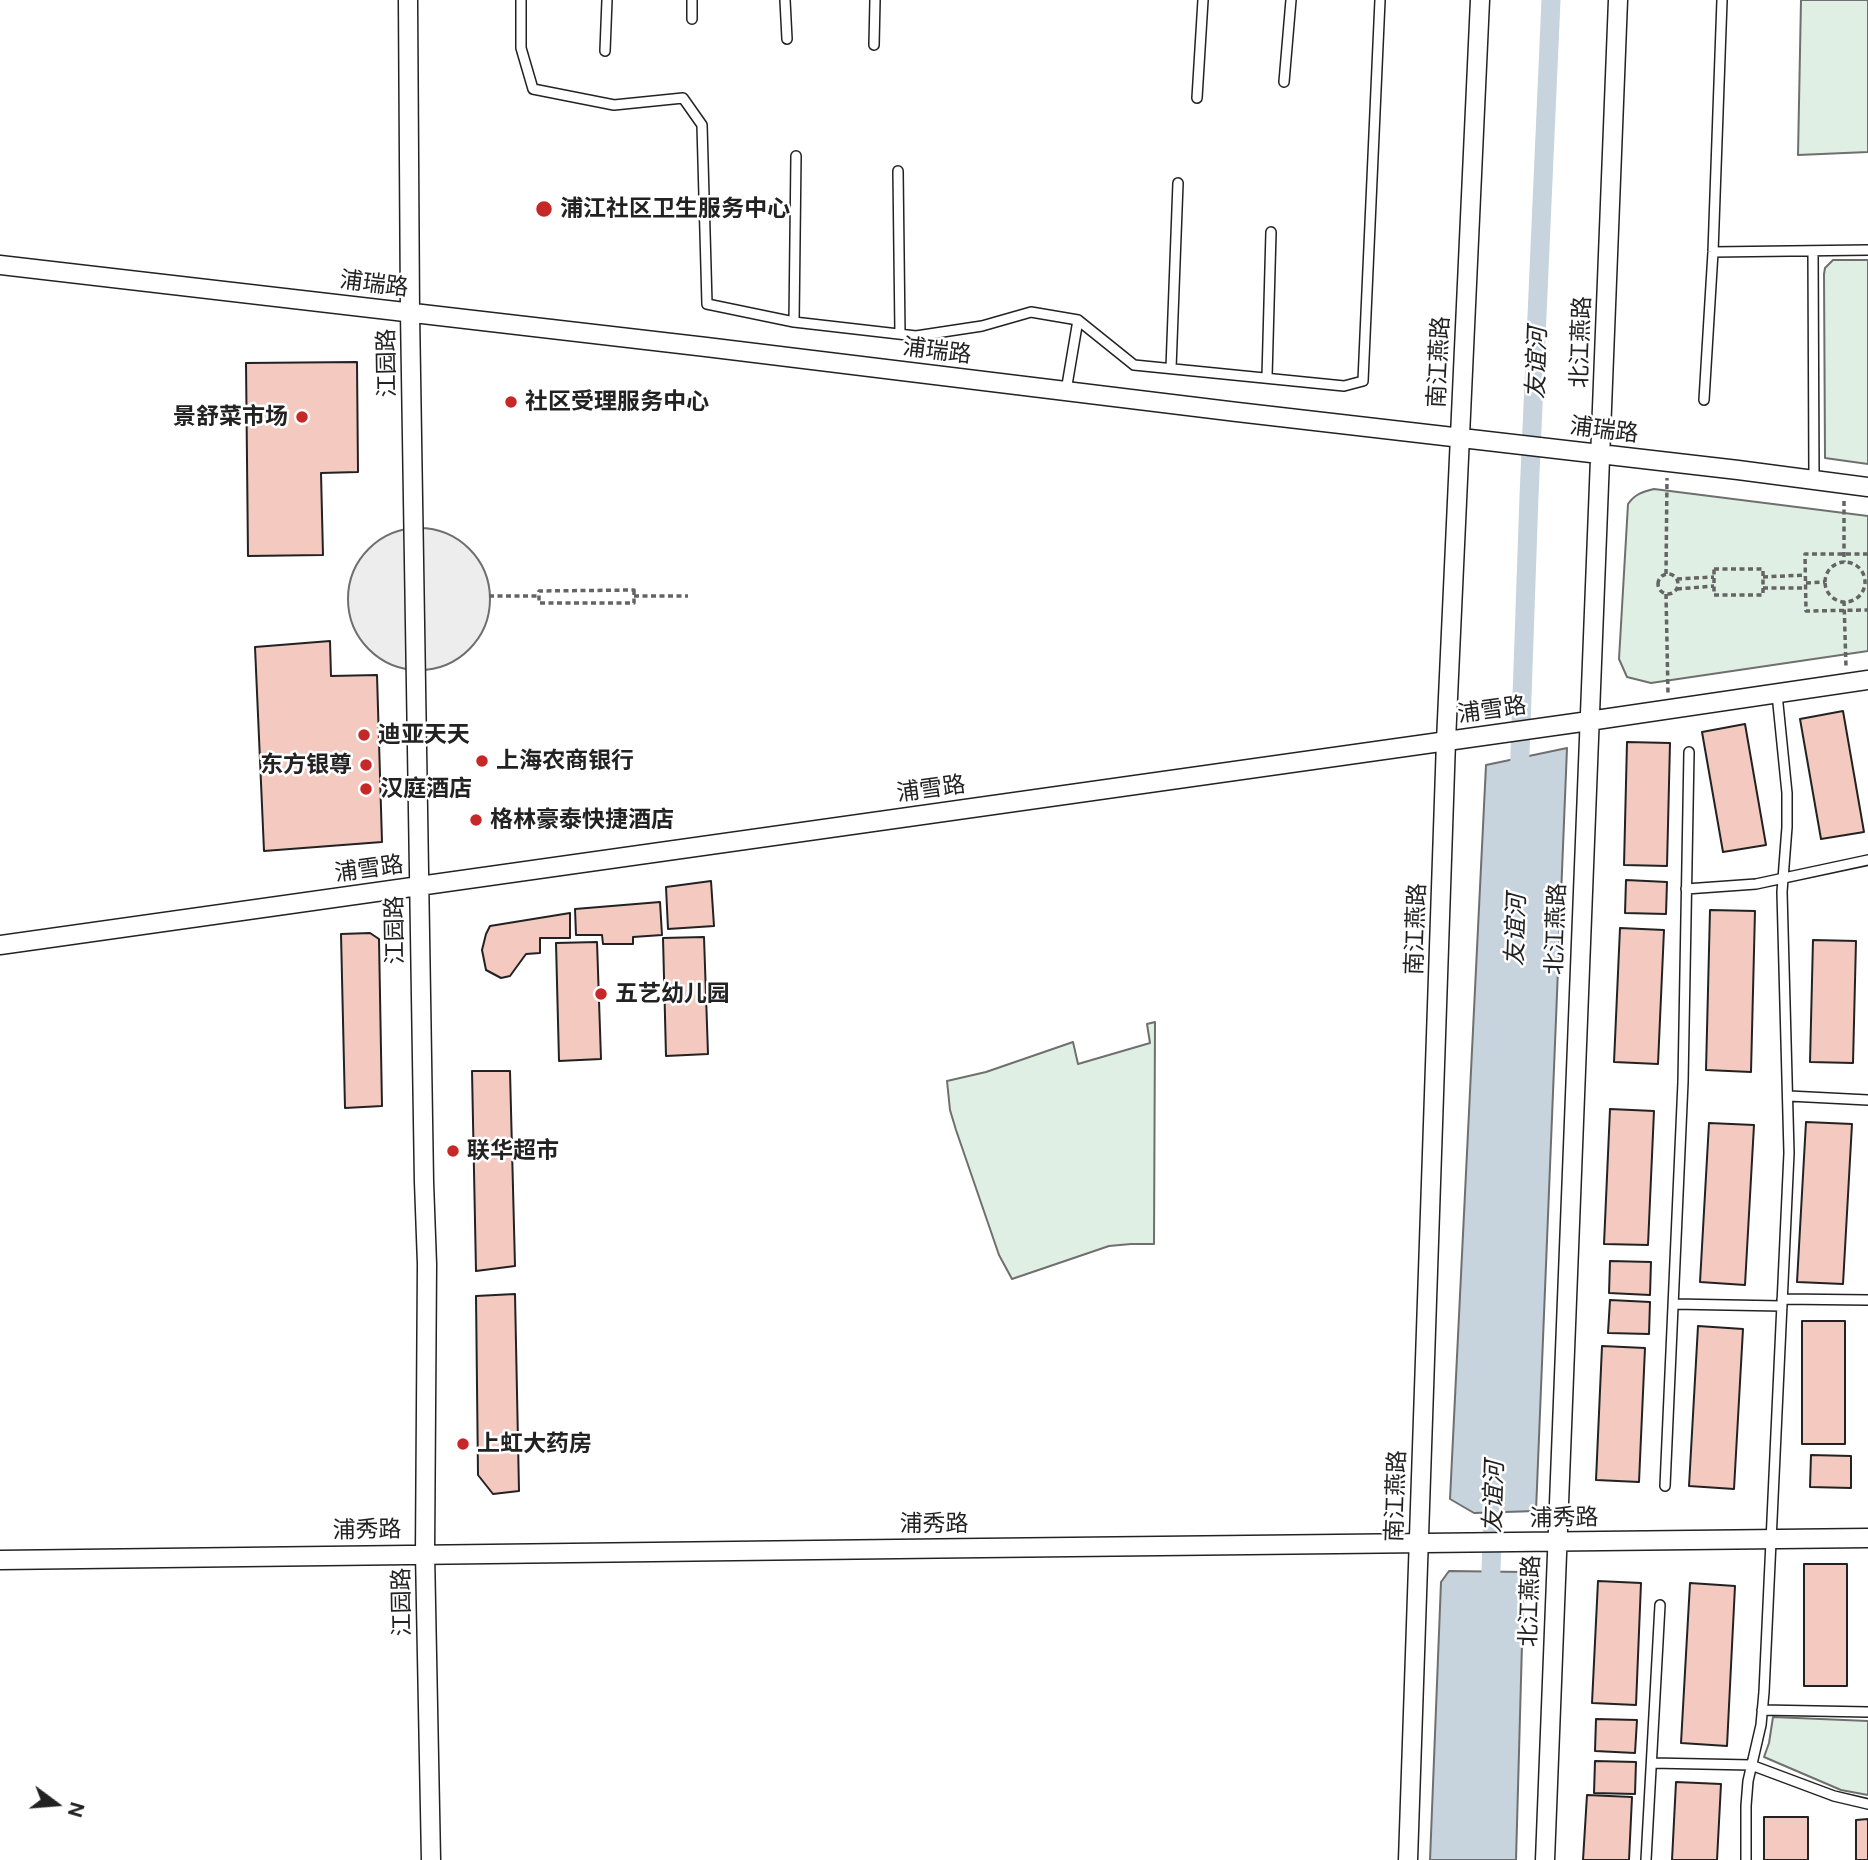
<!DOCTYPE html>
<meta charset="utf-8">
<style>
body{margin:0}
#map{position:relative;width:1868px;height:1860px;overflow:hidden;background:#fff;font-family:"Public Sans",sans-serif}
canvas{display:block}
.north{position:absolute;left:21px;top:1769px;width:70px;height:70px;-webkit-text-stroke:5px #fff;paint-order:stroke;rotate:106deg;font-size:19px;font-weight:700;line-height:28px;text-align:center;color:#222}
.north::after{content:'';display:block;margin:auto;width:24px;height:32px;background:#222;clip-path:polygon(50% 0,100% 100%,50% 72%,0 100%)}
</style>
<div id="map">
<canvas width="1868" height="1860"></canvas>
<div class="north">N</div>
</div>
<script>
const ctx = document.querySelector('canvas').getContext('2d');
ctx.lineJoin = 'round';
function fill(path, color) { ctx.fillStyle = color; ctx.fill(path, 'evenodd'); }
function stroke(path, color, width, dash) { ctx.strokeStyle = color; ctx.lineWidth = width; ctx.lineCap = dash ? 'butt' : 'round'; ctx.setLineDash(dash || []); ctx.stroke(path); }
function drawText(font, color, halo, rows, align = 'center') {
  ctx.font = font + ' "Public Sans","Noto Sans SC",sans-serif'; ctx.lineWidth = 5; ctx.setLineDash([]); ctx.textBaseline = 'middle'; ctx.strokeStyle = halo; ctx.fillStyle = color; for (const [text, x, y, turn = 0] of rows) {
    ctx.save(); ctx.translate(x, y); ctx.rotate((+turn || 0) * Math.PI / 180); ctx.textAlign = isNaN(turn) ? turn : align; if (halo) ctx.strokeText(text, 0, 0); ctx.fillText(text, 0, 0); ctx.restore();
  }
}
const green = new Path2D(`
 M1801,0H1868V152L1798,155Z
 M1833,260H1868V464L1825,458L1824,274L1825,268Z
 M1654,489L1868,516V651L1651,683L1627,677L1619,659L1628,504C1635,494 1642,492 1654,489Z
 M1155,1022L1154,1244H1131L1109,1246L1012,1279L999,1255L956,1130L950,1110L947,1081L986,1072L1073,1042L1078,1064L1150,1043L1147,1024Z
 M1773,1717L1868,1721V1795L1841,1790L1764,1757L1769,1743Z`);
const parking = new Path2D(`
 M348 599a71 71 0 1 1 142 0a71 71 0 1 1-142 0Z`);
const water = new Path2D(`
 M1567,748L1536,1511L1474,1513L1450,1499L1486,765Z
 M1449,1571L1524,1572L1516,1860H1430L1441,1582Z`);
const canal = new Path2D(`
 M1519,782L1529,496L1551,0
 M1490,1597L1494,1487`);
const building = new Path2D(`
 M357,362L358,472L321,473L323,555L248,556L246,363Z
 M330,641L331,676L377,675L382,842L264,851L255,647Z
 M1843,711L1864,832L1821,839L1800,719Z
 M1745,724L1766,845L1723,852L1702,732Z
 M1627,742L1670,743L1667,866L1624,865Z
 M1626,880L1667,882L1666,914L1625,913Z
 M711,881L714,926L668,929L666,887Z
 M660,902L662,935L633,937V944H603L602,935H576L575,909Z
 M1710,910L1755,911L1751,1072L1706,1070Z
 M570,913V938H540V953L526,954L510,976L501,978L486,970L482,950L486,934L490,926Z
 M1620,928L1664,930L1658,1064L1614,1062Z
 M370,933L379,939L382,1106L345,1108L341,934Z
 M704,937L708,1054L666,1056L663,938Z
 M1813,940L1856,941L1853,1063L1810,1062Z
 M597,942L601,1059L559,1061L556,943Z
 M472,1071H510L515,1266L476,1271Z
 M1610,1109L1654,1111L1648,1245L1604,1244Z
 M1806,1122L1852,1124L1843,1284L1797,1282Z
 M1709,1123L1754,1125L1745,1285L1700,1282Z
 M1610,1261L1651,1262L1650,1295L1609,1293Z
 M515,1294L519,1491L493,1494L478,1475L476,1296Z
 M1610,1300L1650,1302L1649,1334L1608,1333Z
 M1802,1321H1845V1444H1802Z
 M1698,1326L1743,1329L1734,1489L1689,1486Z
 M1602,1346L1645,1348L1639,1482L1596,1480Z
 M1811,1455L1851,1456V1488L1810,1487Z
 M1804,1564H1847V1686H1804Z
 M1598,1581L1641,1583L1636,1705L1592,1703Z
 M1690,1583L1735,1586L1727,1746L1681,1743Z
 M1596,1719L1637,1720L1635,1753L1595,1751Z
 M1595,1761L1636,1762L1635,1794L1594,1793Z
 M1676,1782L1721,1784L1717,1860H1672Z
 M1587,1795L1632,1797L1629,1860H1583Z
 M1764,1817H1808V1860H1764Z
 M1868,1819V1860H1856V1820Z`);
const path = new Path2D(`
 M1844,501V562
 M1868,554H1805L1806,611L1868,610
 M1825 582a20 20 0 1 1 40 0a20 20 0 1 1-40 0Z
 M1714,569H1763V595H1714Z
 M1658 584a10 10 0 1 1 20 0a10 10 0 1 1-20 0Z
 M1666,574L1667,478
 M1763,577L1805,575
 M1677,579L1714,577
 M1806,583L1825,582
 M1763,588H1805
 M1677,589L1714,586
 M634,590V603H539V591Z
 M1666,594L1668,694
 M489,596H539
 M634,596H688
 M1844,601L1846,667`);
const service = new Path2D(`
 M521,0V48L533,89L614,105L683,98L702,125L707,304L794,322L916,336L982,326L1031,312L1078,320
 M785,0L787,39
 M692,19V0
 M874,45L875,0
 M605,51L607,0
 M1284,82L1291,0
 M1197,98L1203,0
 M898,171L900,334
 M1813,251L1814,479
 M1713,252L1868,250
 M794,322L796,156
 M1171,368L1178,183
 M1267,377L1271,232
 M1066,391L1078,320L1134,365L1344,386L1363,381L1380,0
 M1704,400L1713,252L1722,0
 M1686,889L1756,884L1868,860
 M1789,1096L1868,1100
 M1782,1299L1868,1300
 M1673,1304L1782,1306
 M1665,1486L1683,1082L1689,752
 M1762,1710L1868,1712
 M1652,1763L1751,1765L1834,1796L1868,1804
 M1646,1860L1660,1605
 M1746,1860V1806L1748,1781L1761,1725L1764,1692L1789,1153L1782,892L1787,827V793L1777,694`);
const minor = new Path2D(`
 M408,0L410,313L424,1182L427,1264L425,1553L431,1860
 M0,265L706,347L1237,412L1738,470L1868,487
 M0,945L1589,721L1868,680
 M0,1560C623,1550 1245,1547 1868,1538
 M1408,1860L1446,741L1480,0
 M1545,1860L1618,0`);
const markers = [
 [544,209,9,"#c62828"],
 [511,402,7,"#c62828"],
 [302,417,7,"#c62828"],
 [364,735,7,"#c62828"],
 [482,761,7,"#c62828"],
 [366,765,7,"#c62828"],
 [366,789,7,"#c62828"],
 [476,820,7,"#c62828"],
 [601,994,7,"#c62828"],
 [453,1151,7,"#c62828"],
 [463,1444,7,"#c62828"]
];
const poiNames = [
 ["浦江社区卫生服务中心",560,209],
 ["社区受理服务中心",525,402],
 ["景舒菜市场",288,417,"right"],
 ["迪亚天天",378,735],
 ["上海农商银行",496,761],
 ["东方银尊",352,765,"right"],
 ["汉庭酒店",380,789],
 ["格林豪泰快捷酒店",490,820],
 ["五艺幼儿园",615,994],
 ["联华超市",467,1151],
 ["上虹大药房",477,1444]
];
const streetNames = [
 ["浦瑞路",374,284,7],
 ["北江燕路",1581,342,-88],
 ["浦瑞路",937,351,7],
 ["南江燕路",1439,362,-87],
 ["江园路",387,363,-91],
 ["浦瑞路",1604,430,7],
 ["浦雪路",1492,710,-8],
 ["浦雪路",931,789,-8],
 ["浦雪路",369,869,-8],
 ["南江燕路",1416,929,-88],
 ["北江燕路",1556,929,-88],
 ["江园路",395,930,-91],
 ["南江燕路",1396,1496,-88],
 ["浦秀路",1564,1518,-1],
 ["浦秀路",934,1524],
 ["浦秀路",367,1530,-1],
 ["北江燕路",1530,1601,-88],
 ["江园路",402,1602,-91]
];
const waterNames = [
 ["友谊河",1537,363,-88],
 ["友谊河",1516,930,-88],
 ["友谊河",1494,1497,-88]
];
fill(green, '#e0efe3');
stroke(green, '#6f6f6f', 2);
fill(parking, '#ededed');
stroke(parking, '#6f6f6f', 2);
fill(water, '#c7d3dd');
stroke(water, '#6f6f6f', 2);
stroke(canal, '#c7d3dd', 19);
fill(building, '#f3c9c0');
stroke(building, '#222', 2);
stroke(service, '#222', 12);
stroke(minor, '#222', 21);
stroke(path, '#646464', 3.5, [5, 3.5]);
stroke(service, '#fff', 9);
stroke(minor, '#fff', 18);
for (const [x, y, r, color] of markers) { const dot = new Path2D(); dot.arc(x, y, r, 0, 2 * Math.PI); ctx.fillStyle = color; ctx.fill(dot); stroke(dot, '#fff', 2.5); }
drawText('bold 23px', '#222', '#fff', poiNames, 'left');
drawText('23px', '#222', '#fff', streetNames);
drawText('italic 24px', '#222', '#fff', waterNames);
</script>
